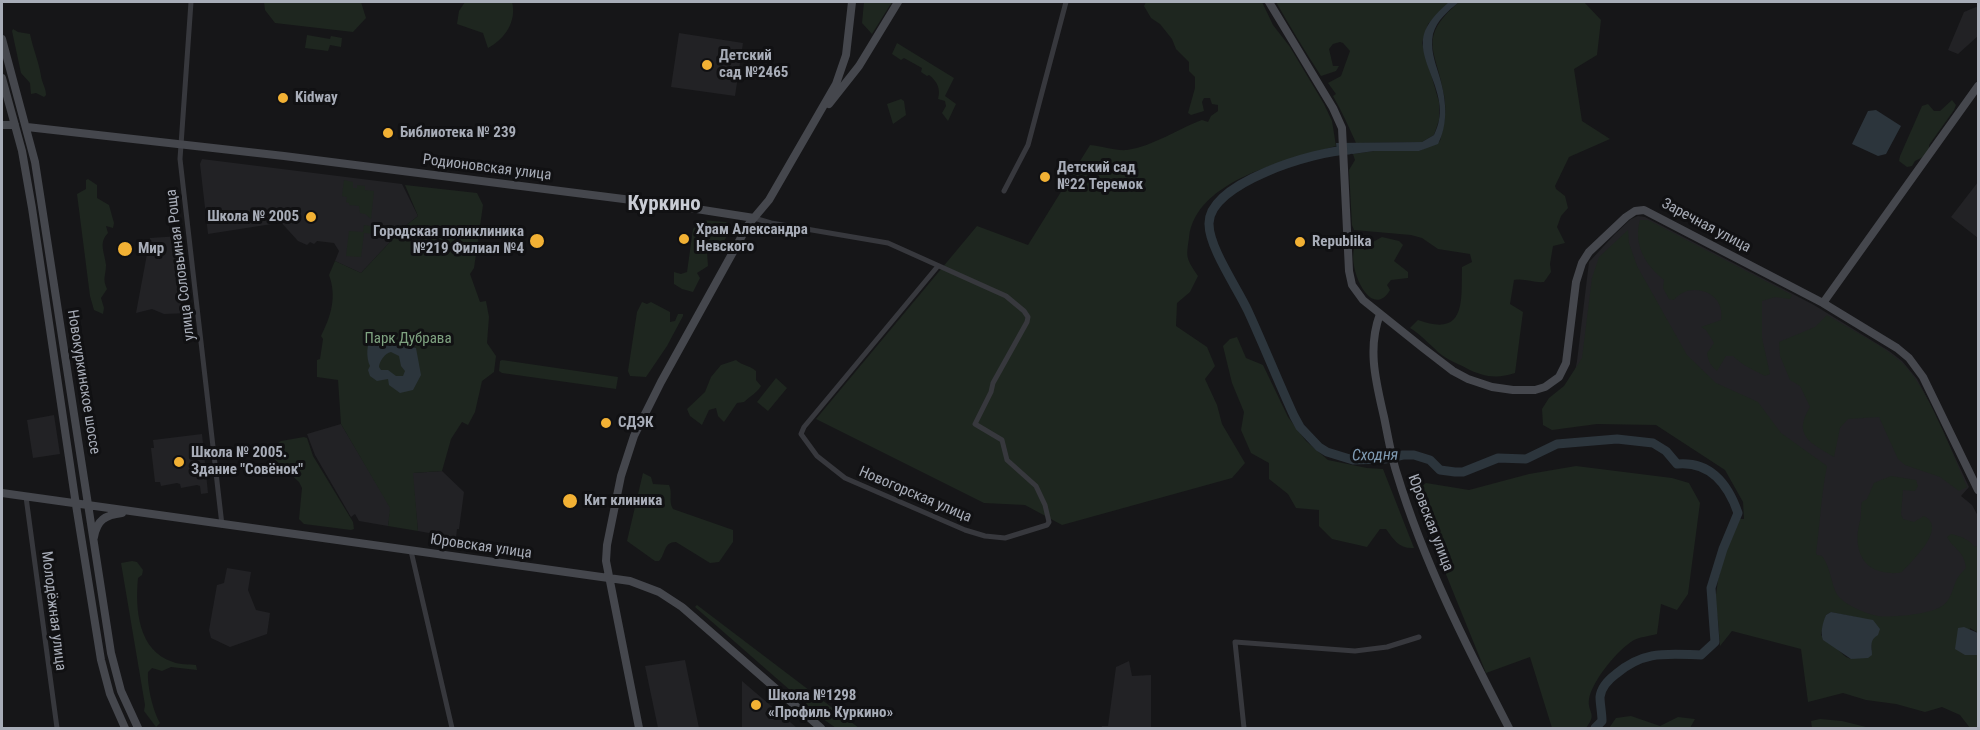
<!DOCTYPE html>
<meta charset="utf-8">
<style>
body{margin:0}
#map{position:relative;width:1980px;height:730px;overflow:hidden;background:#161618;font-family:"Roboto Condensed",sans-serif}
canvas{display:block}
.frame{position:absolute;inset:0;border:3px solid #a8adb8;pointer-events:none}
</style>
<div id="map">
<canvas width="1980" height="730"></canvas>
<div class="frame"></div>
</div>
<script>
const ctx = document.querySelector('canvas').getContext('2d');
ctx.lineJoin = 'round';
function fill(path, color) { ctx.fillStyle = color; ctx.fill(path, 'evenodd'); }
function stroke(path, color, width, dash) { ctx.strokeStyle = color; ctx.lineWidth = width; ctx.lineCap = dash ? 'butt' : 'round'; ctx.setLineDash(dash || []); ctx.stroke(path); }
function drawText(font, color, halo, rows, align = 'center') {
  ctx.font = font + ' "Roboto Condensed",sans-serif'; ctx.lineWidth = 6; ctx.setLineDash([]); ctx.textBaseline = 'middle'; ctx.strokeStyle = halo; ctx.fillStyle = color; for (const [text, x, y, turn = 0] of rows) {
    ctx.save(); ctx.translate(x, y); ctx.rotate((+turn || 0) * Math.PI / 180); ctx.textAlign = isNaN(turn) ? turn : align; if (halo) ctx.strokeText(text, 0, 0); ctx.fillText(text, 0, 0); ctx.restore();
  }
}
const built = new Path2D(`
 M1976,7L1978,8V36L1958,54L1948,50L1964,12Z
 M679,33L743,43L735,96L671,87Z
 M202,159L402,184L418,216L404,227L361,273L335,261L339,251L334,243L317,241L314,244L310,242L307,245L298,241L278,219L272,224L208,234L200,164Z
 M1978,182V238L1951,217Z
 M1638,216L1645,217L1814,305L1889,351L1902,361L1917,379L1929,402L1969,487L1961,496L1972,505L1978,516V625H1907L1832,606L1709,434L1570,398L1577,361L1589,262L1615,234L1631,219Z
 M180,236L189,313L164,314L152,309L136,313L150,238Z
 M54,415L60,454L33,458L27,420Z
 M341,424L391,508L388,526L359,521L355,514L351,517L315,455L307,434Z
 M202,434L208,493L201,494L200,486L197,485L181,488L180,484L177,483L161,486L160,482H155L151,448H154L153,440Z
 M442,471L464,492L459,529H457L456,538L418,531L412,473Z
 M227,568L251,572L248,590L256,610L270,613L267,634L230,647L211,638L209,630L217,585L224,583Z
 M685,660L699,728H658L645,666Z
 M1129,661L1132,676L1151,675V728H1101L1102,726H1108L1116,667Z
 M742,681L797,728H742Z`);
const green = new Path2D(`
 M264,2H361L366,18L353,32L275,23L265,10Z
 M465,2H512C517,21 505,39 488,48L483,33L457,24L459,11Z
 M864,2H892L872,34L862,23Z
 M1146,2H1262L1273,25L1290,47L1324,104L1332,121L1336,146C1289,160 1195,179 1189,238C1186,258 1186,258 1198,276L1190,292L1177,303L1176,326L1207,347L1215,366L1205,379L1217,405L1222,424L1245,463L1232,478L1062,525L1025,505L984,503L816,419L977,226L1028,245L1090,145C1102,146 1116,151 1127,150C1154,146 1177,129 1202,120L1208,122L1211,116L1218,111V105L1212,104L1210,98H1204L1202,102L1204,111L1191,115L1188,113L1195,88V77L1189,71V62L1176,49L1172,39L1160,24L1151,18L1144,6Z
 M1276,2H1449L1428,24L1422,43L1439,102V120L1434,135L1422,142L1356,143C1349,127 1342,112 1333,96L1336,94L1328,83L1341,76L1350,51L1343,43L1340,42L1333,44L1329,49L1333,66H1339L1336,71L1321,76C1305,51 1290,27 1276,2Z
 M1459,2H1584L1601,20L1597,55L1574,69L1582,121L1610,139L1569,157L1555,186L1556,189L1565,196L1568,208L1561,216L1557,227L1565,243L1553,246L1550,264L1551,272L1544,282C1533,283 1525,278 1514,280L1510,304L1523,312L1515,373C1497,379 1483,377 1466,368C1455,362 1444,359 1435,349C1426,341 1420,334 1410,328L1418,320C1467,338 1461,300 1462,267L1472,262L1470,254L1438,249L1422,238L1411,235L1354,230L1352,225L1349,170L1355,160L1353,154L1374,151H1419L1440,141C1444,126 1447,111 1444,95C1437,50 1416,39 1459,2Z
 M13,29L18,32L30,34C33,49 39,62 41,76C42,83 46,88 46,95L44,97L36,93L31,94L30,83L21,73L12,31Z
 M307,35L330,39L331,36L342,38L341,47L330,45L328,51L305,48Z
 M897,43L954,78L945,96L956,104L948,121L942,113L946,106L945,101L938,99C941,89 937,81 929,75L927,76L921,72L922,68L904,58L901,60L892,54Z
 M901,99L904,101L906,115L893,124L887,104Z
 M1952,100L1956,105L1954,110L1929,145V151L1923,157L1915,161L1912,166L1907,167L1899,161L1900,156L1922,106L1928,104L1934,111H1940Z
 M88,179L97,185V198L109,205L114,223L113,228L106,226L108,233C98,243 105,253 106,265C106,276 102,278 107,289L101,298L104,308L103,314L94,310L90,296L77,194L86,189V180Z
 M344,180L353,182V188H357V185L365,186V190L374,191L371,219L365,214L360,213L359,206L349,205V203L346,202L347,197L342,196Z
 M405,185L477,193L483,205L474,268L470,274L480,302L486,301L489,317L487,343L496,356L494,372L482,381L475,412L468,425L462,422L451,439L442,471L413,473L418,531L388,526L390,508L341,424L338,380L317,377V360L320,359L323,339L321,336C331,316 337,297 329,275L335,261L361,273L404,227L418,216Z
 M702,220L726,222L731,229L720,248L707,252L708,266L697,273L700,278L693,292L682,289L674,284V272L681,274L687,272L693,229Z
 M1640,220H1648L1792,295L1790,299L1775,297L1762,301V338L1770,374L1765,376C1754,370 1743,366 1733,356H1726L1717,371C1711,366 1708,361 1707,353L1714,343L1706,330L1701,327L1721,320C1726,292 1690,280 1674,300L1669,299L1663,288L1664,280C1645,265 1633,244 1640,220Z
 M364,225L376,227L375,234L364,233L361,257L346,256L349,231L363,232Z
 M1628,230L1629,243L1637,266L1687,355L1716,383L1758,402L1781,433L1827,466C1821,495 1820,524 1816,553L1817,555L1822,556C1832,569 1831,589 1840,598C1848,606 1866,614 1878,616C1891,618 1932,614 1942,606C1952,599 1952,589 1957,579C1959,575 1963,571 1966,568C1964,550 1954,550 1947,537L1951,534C1963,537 1968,539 1975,547L1978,545V633L1970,628L1965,655H1978V728H1970L1960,715L1942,707L1925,712L1896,704L1866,700L1843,693L1808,702L1801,649L1732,631L1720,646L1718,621L1715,602L1718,580L1725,553L1738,519H1744L1743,502L1725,470L1656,425L1597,424L1552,430L1543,425L1542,409L1549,398L1564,386L1582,358L1592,278L1599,257ZM1831,612L1855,617L1873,638L1871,643L1872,650L1851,659L1846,657L1821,635L1826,615Z
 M1382,237L1399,241L1403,245L1394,261L1408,272V278L1391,280L1387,285L1390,290C1370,324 1343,260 1357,242L1362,244L1364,250L1369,249L1371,243Z
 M642,302L647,304L651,302L670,312V322L675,321L678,314H683V316L667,346L646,377L630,376L628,371L637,312Z
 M1827,315C1851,330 1879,343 1900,361C1927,384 1952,453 1967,487L1959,491L1940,477L1905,465L1898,459L1879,417L1848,419L1840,428L1834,457C1811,443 1792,436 1810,407L1800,386L1790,380L1780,356L1779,342L1815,327Z
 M1237,337L1246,358L1263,365L1288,417L1306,441L1328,460L1367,468L1383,469L1414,548C1399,549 1394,540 1386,529H1380L1367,547L1332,539L1319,526V510L1296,508L1288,494L1269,479V463L1251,453L1241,430L1244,412L1232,383L1223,346L1230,339Z
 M502,360L618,377L616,389L502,373L499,371L500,361Z
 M736,360C743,366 749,365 756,371V380L761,386C757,393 750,396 744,402L737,403L724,422L718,416L716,408L709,410L702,425L690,416L687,409L705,392L711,377L721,365Z
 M776,378L787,388L768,411L757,402Z
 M304,437L307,438L313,456L353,522L354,529L351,530L304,524L299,519L302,488L299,482L273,458L272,455L276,449L275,445L281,441Z
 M1576,466L1672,478L1689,483L1700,503L1688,594L1677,610L1661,604L1657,634C1650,636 1640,637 1634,640C1618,649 1592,681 1589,699C1587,713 1598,713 1586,728H1552L1530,657L1486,673L1413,493L1426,483L1469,490L1529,474Z
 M643,473L651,477L653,484L669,485C673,493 668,501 673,509L733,530V542L719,562L710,563L676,542C663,542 666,554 659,561H655L627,541Z
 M1891,476L1916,480L1918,486L1915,491L1903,490L1901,514L1903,519L1914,522L1924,516C1948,528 1912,561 1902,572C1895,574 1890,573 1883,572C1858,567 1854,542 1860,521C1862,515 1860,508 1862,502L1867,499L1874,483Z
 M132,561L137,562L143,570L142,575L138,578C135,609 138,651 173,662C180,665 189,664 196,665L197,670L171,667L162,671L152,668L148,672C147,686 153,711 160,723L156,727L144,711L145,705L121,563Z
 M697,605L859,728H836L823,719L695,607Z
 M1631,716L1660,726L1678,717L1695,719L1690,728H1609L1616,718Z
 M1820,719L1842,721L1870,728H1812L1811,721Z`);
const water = new Path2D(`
 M1449,2H1459C1448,11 1437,20 1433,34C1430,49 1435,62 1439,75C1446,97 1449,123 1438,144L1419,151H1374L1353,154L1337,152L1336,143L1422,142L1434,135C1455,95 1413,62 1425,31C1430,19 1440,10 1449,2Z
 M1876,110L1901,126L1886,154L1878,156L1852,144L1868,111Z
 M373,335L381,336L398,344L416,348L421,375L413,390L400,393L389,385L388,379L377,381L370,376L368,370L370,366C366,358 366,342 373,335ZM391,352L399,356L401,366L405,371L403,376H396L388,370H381L379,367C379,362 385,353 391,352Z
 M1831,612L1873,620L1880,629L1878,635C1869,640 1872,646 1872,655L1868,658L1851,659L1823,640C1820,632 1823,622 1826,615Z
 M1964,627L1978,633V655H1965L1955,649L1958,628Z`);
const river = new Path2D(`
 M1349,150C1315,151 1208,183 1209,224C1209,248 1238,289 1248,311C1264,346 1278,381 1294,416L1300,427L1319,447L1327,452L1353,460L1385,459L1403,455H1414L1430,460L1440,470L1455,472H1463L1498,458L1526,459L1557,444L1617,439L1653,443L1666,451L1677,464C1710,461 1728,484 1738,513L1723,549L1711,588L1715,642L1701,655C1667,654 1644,650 1616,674C1608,680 1601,687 1600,697C1600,704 1602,713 1602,721L1595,728`);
const street = new Path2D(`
 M191,2L180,159L222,525
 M1004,191L1028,145L1066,2
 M754,218L771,223L888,243L1006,296L1024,311L1028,317L1027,322L993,383L991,392L975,424L1002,440L1007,460L1036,486L1045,505L1049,522L1047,525L1005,538L985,536L965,530L845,478L817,456L801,434L804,427L938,266
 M26,497L57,728
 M411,551L452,728
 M1244,728L1235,642L1355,651L1387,647L1419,637`);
const secondary = new Path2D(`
 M1269,2L1333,108L1342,128L1349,271L1352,285L1363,300L1423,348L1453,371L1468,379L1492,387L1513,390H1535L1545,387L1559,377L1566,363L1576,282L1582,263L1589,252L1626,217L1635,211L1644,210L1823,303L1897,348L1909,358L1923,377L1978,490
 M2,39L35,162L111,653L121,691L138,728
 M2,78L22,151L32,208L76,505L101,660L110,694L125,728
 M829,104L859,66L898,2
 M2,125H15
 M27,127L284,156L671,205L754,218
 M1823,303L1978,86
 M1380,314C1367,349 1376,382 1384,417C1388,436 1391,456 1397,474C1424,563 1467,647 1509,728
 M2,493L630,581L659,592L682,607L821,728
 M94,537C97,520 105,515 122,513
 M639,728L606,561L607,545L621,476L634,436L661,382L748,225L769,200L836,84L846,55L852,2`);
const markers = [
 [707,65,6,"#f2b134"],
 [283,98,6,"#f2b134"],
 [388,133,6,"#f2b134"],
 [1045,177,6,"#f2b134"],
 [311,217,6,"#f2b134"],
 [684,239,6,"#f2b134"],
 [537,241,8,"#f2b134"],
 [1300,242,6,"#f2b134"],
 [125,249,8,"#f2b134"],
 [606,423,6,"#f2b134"],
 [179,462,6,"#f2b134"],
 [570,501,8,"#f2b134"],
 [756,705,6,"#f2b134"]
];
const poiNames = [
 ["Детский",719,56],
 ["сад №2465",719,73],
 ["Kidway",295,98],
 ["Библиотека № 239",400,133],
 ["Детский сад",1057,168],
 ["№22 Теремок",1057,185],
 ["Школа № 2005",299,217,"right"],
 ["Храм Александра",696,230],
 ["Невского",696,247],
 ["Городская поликлиника",524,232,"right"],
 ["№219 Филиал №4",524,249,"right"],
 ["Republika",1312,242],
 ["Мир",138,249],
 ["СДЭК",618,423],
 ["Школа № 2005.",191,453],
 ["Здание \"Совёнок\"",191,470],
 ["Кит клиника",584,501],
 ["Школа №1298",768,696],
 ["«Профиль Куркино»",768,713]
];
const streetNames = [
 ["Родионовская улица",487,168,7],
 ["Заречная улица",1706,226,28],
 ["улица Соловьиная Роща",181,265,-97],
 ["Новокуркинское шоссе",83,382,81],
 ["Новогорская улица",915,495,23],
 ["Юровская улица",1430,523,69],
 ["Юровская улица",481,547,8],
 ["Молодёжная улица",53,611,83]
];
const parkNames = [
 ["Парк Дубрава",408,339]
];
const waterNames = [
 ["Сходня",1375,456,-1]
];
const districtNames = [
 ["Куркино",664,205]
];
fill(built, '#222225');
fill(green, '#1e261f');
fill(water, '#2c353c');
stroke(river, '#2c353c', 9);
stroke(street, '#37383d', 5);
stroke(secondary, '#45474d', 8);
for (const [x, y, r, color] of markers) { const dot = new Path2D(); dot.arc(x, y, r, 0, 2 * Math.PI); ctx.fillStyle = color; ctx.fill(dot); stroke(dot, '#111113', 2); }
drawText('bold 15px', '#a8adb8', '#111113', poiNames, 'left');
drawText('15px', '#a8adb8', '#111113', streetNames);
drawText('15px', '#7fa381', '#111113', parkNames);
drawText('italic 16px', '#7f9bb3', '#111113', waterNames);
drawText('bold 21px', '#c9ccd4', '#111113', districtNames);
</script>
